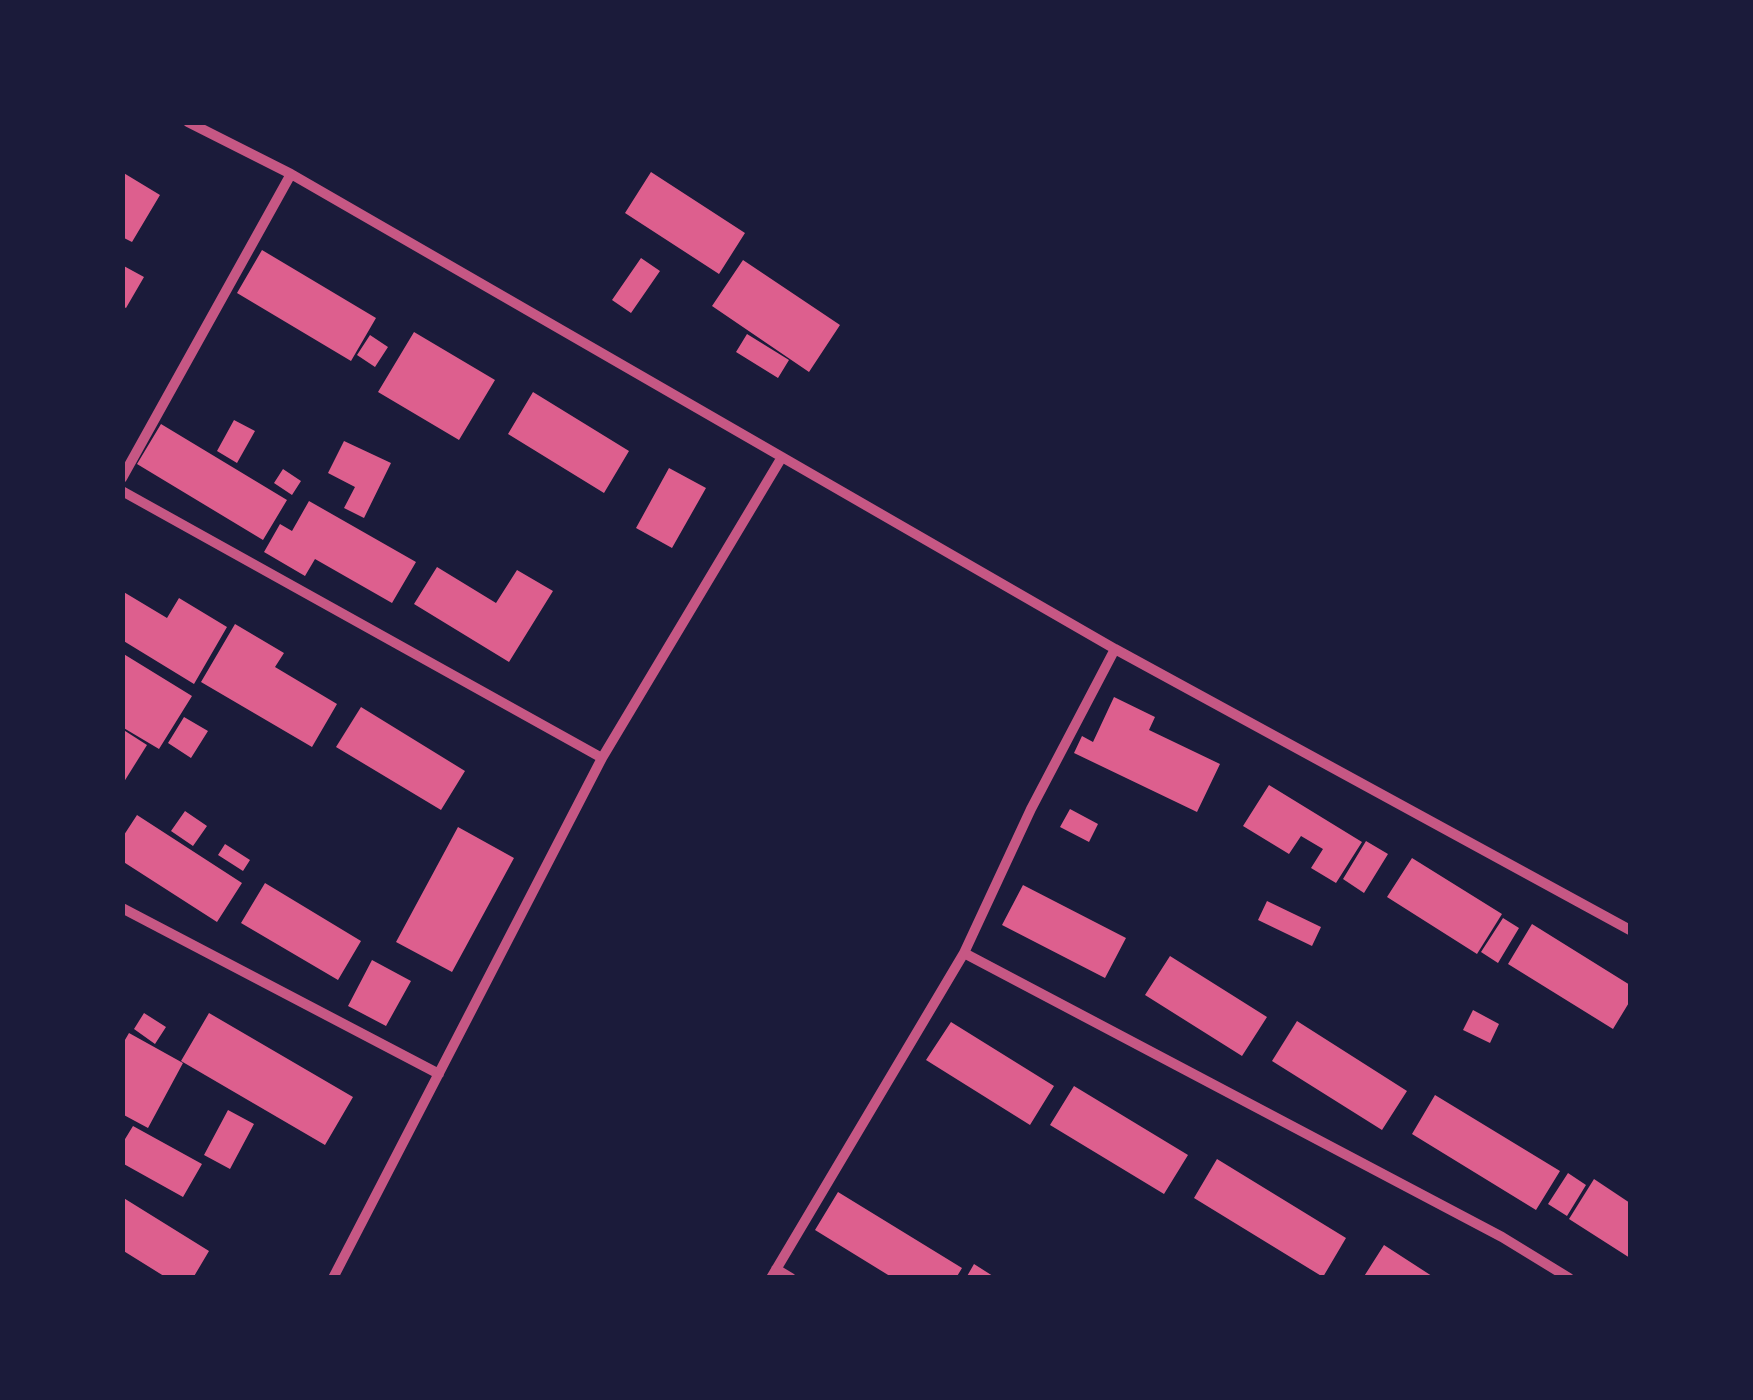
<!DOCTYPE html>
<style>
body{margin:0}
#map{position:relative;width:1753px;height:1400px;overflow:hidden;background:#1b1b3a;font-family:"Noto Sans",sans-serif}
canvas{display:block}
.frame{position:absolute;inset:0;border:125px solid #1b1b3a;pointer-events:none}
</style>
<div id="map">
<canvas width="1753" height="1400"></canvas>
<div class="frame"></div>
</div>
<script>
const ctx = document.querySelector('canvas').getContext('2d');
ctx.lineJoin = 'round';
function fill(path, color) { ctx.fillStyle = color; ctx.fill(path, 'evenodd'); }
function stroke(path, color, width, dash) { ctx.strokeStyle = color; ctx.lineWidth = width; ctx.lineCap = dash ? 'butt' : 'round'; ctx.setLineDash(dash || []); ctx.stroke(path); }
const building = new Path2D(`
 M122,172L160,195L132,242L122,237Z
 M651,172L745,233L719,274L625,213Z
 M262,250L376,318L351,361L237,293Z
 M641,258L660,271L631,313L612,300Z
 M743,260L840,325L809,372L712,306Z
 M122,265L144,277L126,308L122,306Z
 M414,332L495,380L459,440L378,392Z
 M747,334L789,360L778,378L736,352Z
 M370,335L388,347L375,367L357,355Z
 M533,392L629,451L604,493L508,434Z
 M234,420L255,431L237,463L217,451Z
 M161,424L287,500L263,540L137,464Z
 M344,441L391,463L364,518L344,508L355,487L328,473Z
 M669,468L706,488L672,548L636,528Z
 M283,469L301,481L292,495L274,483Z
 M309,501L416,562L392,603L315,559L305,576L264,552L280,524L292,531Z
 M437,567L496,603L517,570L553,591L509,662L414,604Z
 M122,591L167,618L179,598L227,627L194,684L122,640Z
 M235,624L284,653L275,667L337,704L312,747L201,682Z
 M122,653L192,696L159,749L122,727Z
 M1114,697L1155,717L1149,730L1220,764L1197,812L1074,753L1082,736L1093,742Z
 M361,707L465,771L441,810L336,747Z
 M184,717L208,731L191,758L168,743Z
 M122,729L147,745L122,785Z
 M1269,785L1362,842L1336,883L1311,868L1323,849L1301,836L1289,854L1243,826Z
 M1070,809L1098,824L1089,842L1060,827Z
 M185,811L207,826L193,846L171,831Z
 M137,815L242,883L217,922L122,861V838Z
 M458,827L514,858L452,972L396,942Z
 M1366,841L1388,854L1364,893L1343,879Z
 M225,844L250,860L243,871L218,855Z
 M1412,858L1502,914L1477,954L1387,897Z
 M265,883L361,941L338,980L241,923Z
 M1023,885L1126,938L1105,978L1002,925Z
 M1267,901L1321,927L1312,946L1258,920Z
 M1503,918L1519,928L1498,963L1481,952Z
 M1532,924L1630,985V1001L1613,1029L1508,964Z
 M1170,956L1267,1017L1242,1056L1145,995Z
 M372,960L411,981L386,1026L348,1006Z
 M1473,1010L1499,1024L1490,1043L1463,1030Z
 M144,1013L166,1027L155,1044L134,1029Z
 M209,1013L353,1097L325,1145L181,1061Z
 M1297,1021L1407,1091L1382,1130L1272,1061Z
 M951,1022L1054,1086L1030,1125L926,1060Z
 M129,1033L183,1063L148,1128L122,1114V1045Z
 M1074,1086L1188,1155L1164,1194L1050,1125Z
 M1435,1095L1560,1171L1536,1210L1412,1134Z
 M228,1110L254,1124L230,1169L204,1155Z
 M133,1126L202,1164L183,1197L122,1163V1144Z
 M1217,1159L1346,1238L1323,1277L1194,1198Z
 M1568,1173L1586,1185L1567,1216L1548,1204Z
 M1594,1179L1630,1203V1258L1569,1219Z
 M838,1192L962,1268L956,1278H893L815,1230Z
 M122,1197L209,1251L193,1278H167L122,1250Z
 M1384,1245L1435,1278H1363Z
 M974,1264L996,1278H966Z`);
const minor = new Path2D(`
 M188,122L291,174L1115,649L1630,930
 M122,478L291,174
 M122,491L602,758
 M122,908L439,1074
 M964,953L1502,1237L1569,1278
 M776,1269L791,1278
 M333,1278L602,758L782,457
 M771,1278L964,953L1031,809L1115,649`);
fill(building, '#dd5f8e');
stroke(minor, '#c65784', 10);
</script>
